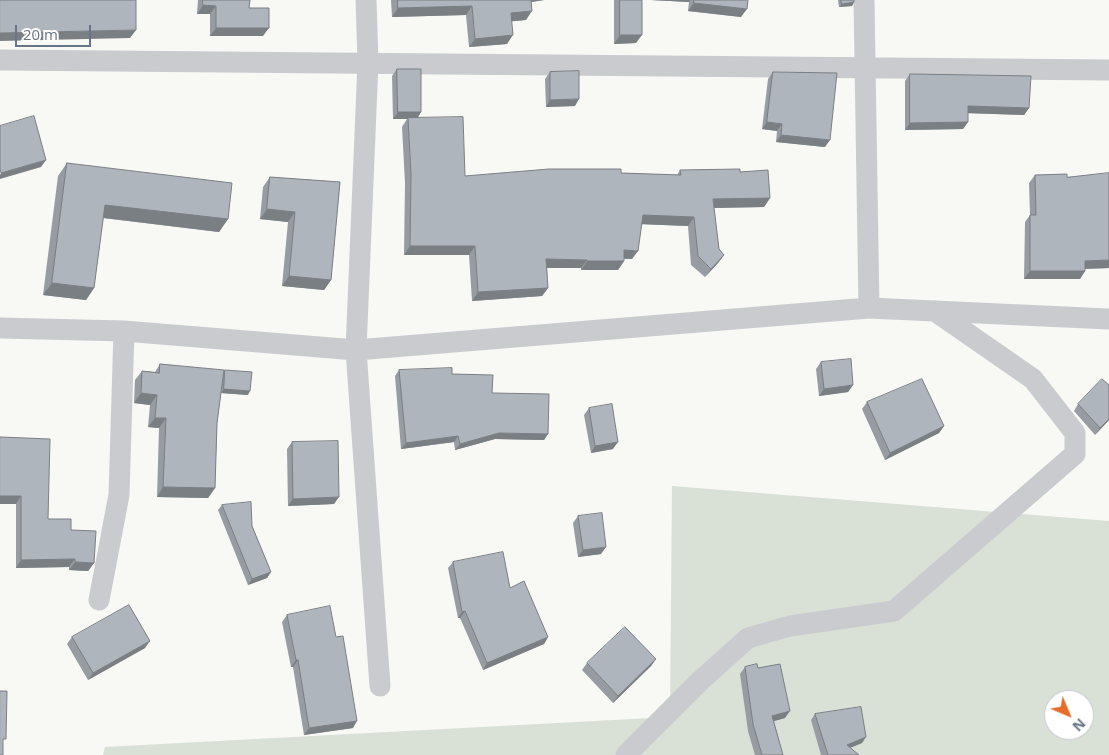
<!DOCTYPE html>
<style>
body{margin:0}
#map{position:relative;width:1109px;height:755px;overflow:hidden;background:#f8f8f5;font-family:"Open Sans",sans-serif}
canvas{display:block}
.north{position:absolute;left:1044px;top:690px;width:50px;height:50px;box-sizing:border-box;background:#fff;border:1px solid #c2c8cf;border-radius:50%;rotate:135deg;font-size:14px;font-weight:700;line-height:20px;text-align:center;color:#677587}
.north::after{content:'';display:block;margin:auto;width:18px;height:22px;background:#e56c29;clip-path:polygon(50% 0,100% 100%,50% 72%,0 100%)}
.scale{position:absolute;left:15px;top:25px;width:76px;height:22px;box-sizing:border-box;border:2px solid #677587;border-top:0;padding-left:6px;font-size:15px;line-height:18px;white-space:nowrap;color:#677587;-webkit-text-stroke:4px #fff;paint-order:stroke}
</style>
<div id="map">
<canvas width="1109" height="755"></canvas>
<div class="north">N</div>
<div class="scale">20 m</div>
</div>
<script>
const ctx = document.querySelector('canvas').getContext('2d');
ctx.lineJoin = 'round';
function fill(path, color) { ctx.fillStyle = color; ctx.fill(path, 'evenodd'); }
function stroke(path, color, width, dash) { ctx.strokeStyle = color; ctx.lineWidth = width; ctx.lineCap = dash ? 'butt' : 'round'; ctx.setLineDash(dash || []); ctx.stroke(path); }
const green = new Path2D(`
 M672,486L1109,521V755H103L105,747L670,717ZM1054,700H1084V730H1054Z`);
const minor = new Path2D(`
 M366,0L368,62L356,350L380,686
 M864,0L869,308
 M0,60L1109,70
 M0,328L124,331L356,350L869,308L1109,319
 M99,600L119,495L124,331
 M626,755L700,681L748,638L790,626L894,611L1075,454V433L1033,379L935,311`);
const wall = new Path2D(`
 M198,0H250L249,8L263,36H210V14H197Z
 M391,0H544L531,2L526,20L512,21L507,44L469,47L466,15L392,17Z
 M614,0H642L636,43L614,44Z
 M651,0H748L741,17L688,11L689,2Z
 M838,0H854V2L852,6L839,7Z
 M397,69L421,112L417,118L465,176L621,173L677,175L680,170L740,172L770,198L764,207L714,208L719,249L724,255L718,263L705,277L691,265L688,226L642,224L632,259H624V261L618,270H581V268H547L548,288L542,296L472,301L469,255H404L405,183L402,127L407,119H393L392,76Z
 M550,72L575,106L546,107L545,79Z
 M773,72L825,147L776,142L777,131L762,129L768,79Z
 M910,74L1029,108L1024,115L968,113V122L963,129L905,130V81Z
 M67,163L228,219L219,232L103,218L94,288L86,300L43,295L58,176Z
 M1035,175L1067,177L1109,268L1085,269V271L1080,279H1024L1025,222L1030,215L1029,183Z
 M270,177L340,182L331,280L324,290L282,286L288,222L260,219L263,187Z
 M821,362L853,385L848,392L819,396L816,369Z
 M160,364L224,372L225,370L248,395L221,393L217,423L215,488L208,498L157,497L159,428L148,427L150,405L134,403L135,380L142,371L155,372Z
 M399,370L452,374L492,393L548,434L544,440L495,439L455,450L454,442L401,449L395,376Z
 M1109,385V420L1095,435L1074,411L1078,404Z
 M867,402L944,426L939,433L885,460L862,409Z
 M589,408L613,449L591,453L584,415Z
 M0,437L48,519L71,530L94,563L88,571L69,570V567L16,568V504Z
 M292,442L334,504L288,506L287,449Z
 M222,505L252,526L271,572L267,578L248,585L218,510Z
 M578,516L601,554L578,557L573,523Z
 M453,562L510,588L548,637L544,644L483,670L460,618H458L448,568Z
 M287,615L336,637L353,728L304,735L293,667H291L282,622Z
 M72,637L145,648L88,680L67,644Z
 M656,659L651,666L613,703L582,670L587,663Z
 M745,667L758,668L785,718L774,721L783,755H755L748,731L740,674Z
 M815,714L862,743L850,748L859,755H821L811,720Z`);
const shadedWall = new Path2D(`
 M527,0H544L525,3Z
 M651,0H690L689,2Z
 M854,2L852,6L839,7L842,4Z
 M694,3L747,9L741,17L688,11Z
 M203,5L216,6L210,14H197Z
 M472,6L466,15L392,17L398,8Z
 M532,11L526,20L505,22L511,13Z
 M216,28H269L263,36H210Z
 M136,30L130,38L0,41V33Z
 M513,35L507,44L469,47L475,39Z
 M620,35H642L636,43L614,44Z
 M579,99L575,106L546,107L550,100Z
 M968,106L1029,108L1024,115L963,113Z
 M398,112H421L417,119H393Z
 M767,122L782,124L777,131L762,129Z
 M968,122L963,129L905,130L910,123Z
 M781,135L830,140L825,147L776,142Z
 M46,160L41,167L0,179V175L1,173Z
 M770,198L764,207L707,208L713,199Z
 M105,205L228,219L219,232L96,217Z
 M267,209L295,212L288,222L260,219Z
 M643,215L694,217L688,226L637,224Z
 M410,246H475L469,255H404Z
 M624,250L638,251L632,259L617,258Z
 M724,255L718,263L705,277L711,269Z
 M546,259L587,260L581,268H540Z
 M1109,260V268L1080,269L1085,261Z
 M587,261H624L618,270H581Z
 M1030,271H1085L1080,279H1024Z
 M289,276L331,280L324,290L282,286Z
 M52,283L94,288L86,300L43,295Z
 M548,288L542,296L472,301L478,292Z
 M853,385L848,392L819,396L824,389Z
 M224,389L250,391L248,395L221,393Z
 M141,393L157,395L150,405L134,403Z
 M155,418H166L159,428L148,427Z
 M1109,419V420L1095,435L1100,428Z
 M944,426L939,433L885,460L890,453Z
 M499,433L548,434L544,440L495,439L455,450L460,444Z
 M458,436L454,442L401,449L406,443Z
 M618,442L613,449L591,453L595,446Z
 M163,487L215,488L208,498L157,497Z
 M0,496H21L16,504H0Z
 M339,497L334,504L288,506L293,499Z
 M606,547L601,554L578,557L583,550Z
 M75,559L69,567L16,568L21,560Z
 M75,562L94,563L88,571L69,570Z
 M271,572L267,578L248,585L252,579Z
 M465,611L460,618H458L462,612Z
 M548,637L544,644L483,670L487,663Z
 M150,641L145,648L88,680L93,673Z
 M656,659L651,666L613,703L618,696Z
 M296,660H298L293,667H291Z
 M790,711L785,718L767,723L772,716Z
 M357,721L353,728L304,735L309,728Z
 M866,737L862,743L842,751L847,745Z`);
const building = new Path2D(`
 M0,0H136V30L0,33Z
 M203,0H250L249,8H269V28H216V6L203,5Z
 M398,0H531L532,11L511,13L513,35L475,39L472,6L398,8Z
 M620,0H642V35H620Z
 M694,0H748L747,9L694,3Z
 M841,0H854V2L842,4Z
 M397,69H421V112H398Z
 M579,71V99L550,100V72Z
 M773,72L837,73L830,140L781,135L782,124L767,122Z
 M910,74L1031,76L1029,108L968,106V122L910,123Z
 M34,116L46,160L1,173L0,169V126Z
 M463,117L465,176L549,169H621V173L681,175L680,170L740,169V172L768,170L770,198L713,199L719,249L724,255L711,269L698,256L694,217L643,215L638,251L624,250V261H587V260L546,259L548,288L478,292L475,246H410L411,174L408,118Z
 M67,163L232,183L228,219L105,205L94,288L52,283Z
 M1109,173V260L1085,261V271H1030V215H1036L1035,175L1067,174V177Z
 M270,177L340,182L331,280L289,276L295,212L267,209Z
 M851,359L853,385L824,389L821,362Z
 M160,364L224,370L217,423L215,488L163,487L166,418H155L157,395L141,393L142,371L159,373Z
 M452,368V374L493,375L492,393L549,394L548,434L499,433L460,444L458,436L406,443L399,370Z
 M225,370L252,372L250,391L224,389Z
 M922,379L944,426L890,453L867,402Z
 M1102,379L1109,385V419L1100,428L1078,404Z
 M612,404L618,442L595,446L589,408Z
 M0,437L50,439L48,519H71V530L96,531L94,563L75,562V559L21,560V496H0Z
 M338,441L339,497L293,499L292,442Z
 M251,502L252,526L271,572L252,579L222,505Z
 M602,513L606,547L583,550L578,516Z
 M503,552L510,588L524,581L548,637L487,663L465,611L462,612L453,562Z
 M129,605L150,641L93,673L72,637Z
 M330,606L336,637L343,636L357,721L309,728L298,660H296L287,615Z
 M625,627L656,659L618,696L587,663Z
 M757,664L758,668L780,664L790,711L772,716L783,755H762L753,724L745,667Z
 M0,691H7L6,739H3V755H0Z
 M861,707L866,737L847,745L859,755H828L815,714Z`);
fill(green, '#d9e0d6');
stroke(minor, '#c9cbcf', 21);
fill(wall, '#969ca2');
fill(shadedWall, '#7a7f84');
fill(building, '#afb5bc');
stroke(building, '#7a7f84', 1);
</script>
